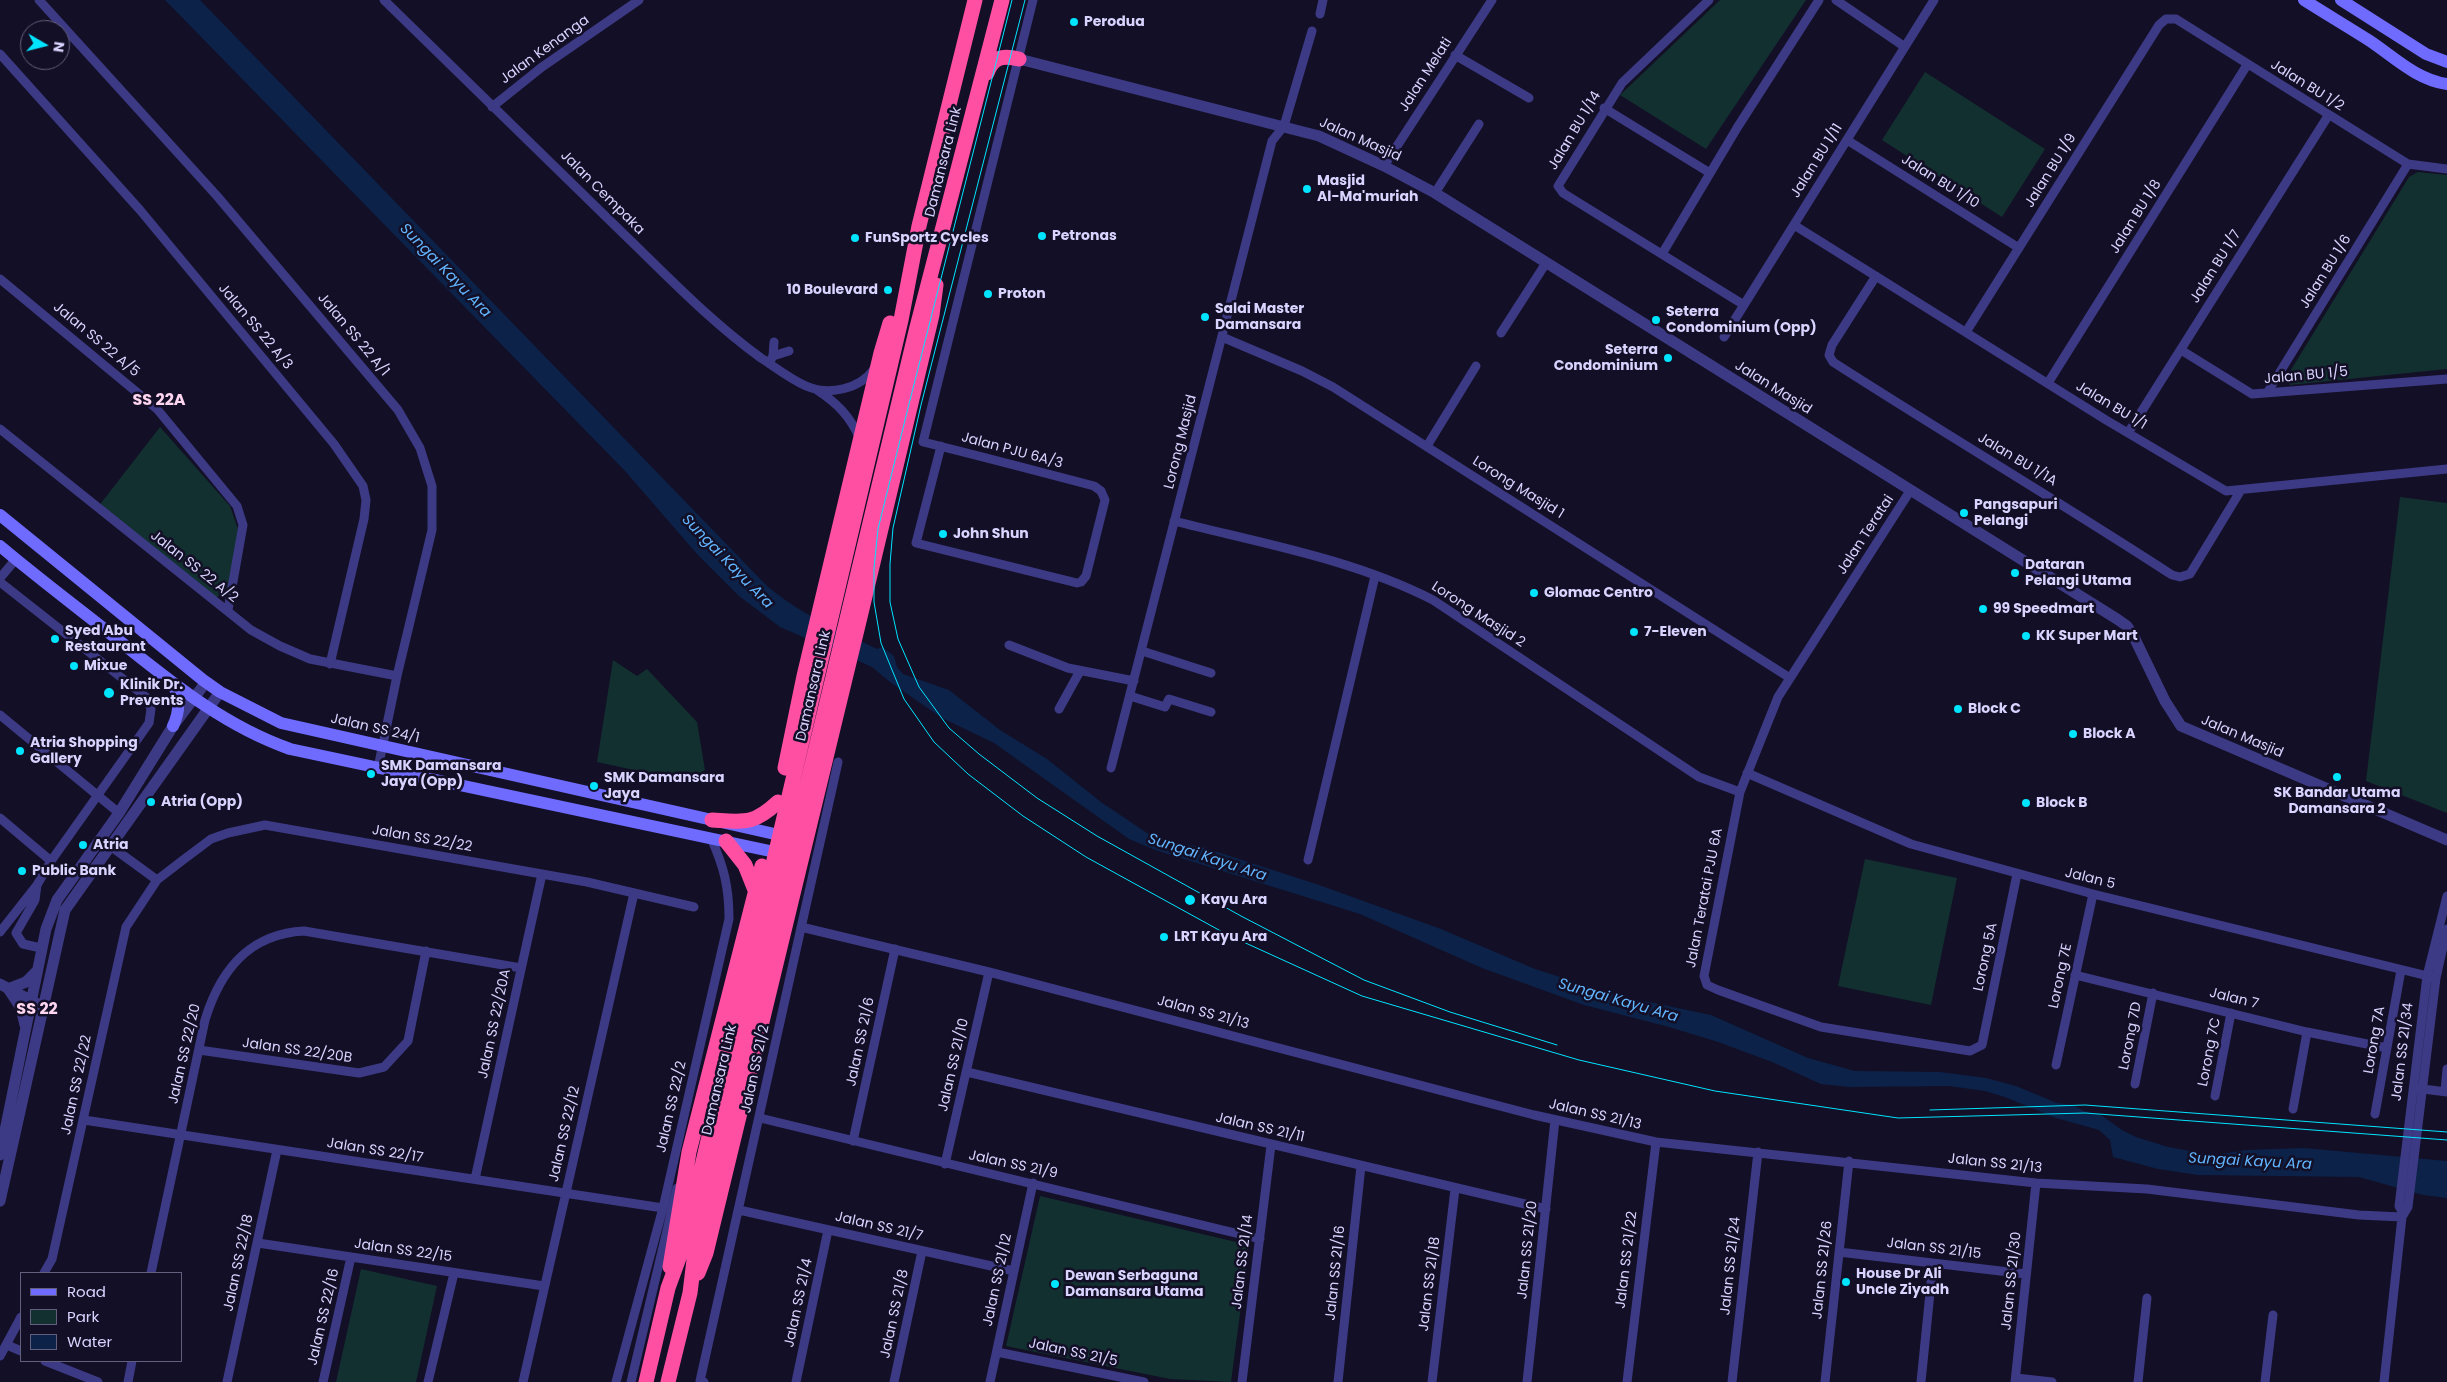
<!DOCTYPE html>
<style>
body{margin:0}
#map{position:relative;width:2447px;height:1382px;overflow:hidden;background:#130f26;font-family:Poppins,sans-serif}
canvas{display:block}
.legend{position:absolute;left:20px;top:1272px;width:162px;height:90px;box-sizing:border-box;background:#130f26;border:1px solid #625e7d;margin:0;padding:6px 9px;list-style:none;font-size:15px;color:#d9d4ff}
.legend li{display:flex;align-items:center;gap:10px;height:25px}
.legend b{width:25px;border:1px solid #625e7d}
.north{position:absolute;left:20px;top:20px;width:50px;height:50px;box-sizing:border-box;background:#130f26;border:1px solid #625e7d;border-radius:50%;rotate:98deg;font-size:14px;font-weight:700;line-height:20px;text-align:center;color:#d9d4ff}
.north::after{content:'';display:block;margin:auto;width:18px;height:22px;background:#00e5ff;clip-path:polygon(50% 0,100% 100%,50% 72%,0 100%)}
</style>
<div id="map">
<canvas width="2447" height="1382"></canvas>
<ul class="legend">
<li><b style="height:6px;background:#6f6bff"></b>Road</li>
<li><b style="height:14px;background:#12302f"></b>Park</li>
<li><b style="height:14px;background:#0c2248"></b>Water</li>
</ul>
<div class="north">N</div>
</div>
<script>
const ctx = document.querySelector('canvas').getContext('2d');
ctx.lineJoin = 'round';
function fill(path, color) { ctx.fillStyle = color; ctx.fill(path, 'evenodd'); }
function stroke(path, color, width, dash) { ctx.strokeStyle = color; ctx.lineWidth = width; ctx.lineCap = dash ? 'butt' : 'round'; ctx.setLineDash(dash || []); ctx.stroke(path); }
function drawText(font, color, halo, rows, align = 'center') {
  ctx.font = font + ' Poppins,sans-serif'; ctx.lineWidth = 5; ctx.setLineDash([]); ctx.textBaseline = 'middle'; ctx.strokeStyle = halo; ctx.fillStyle = color; for (const [text, x, y, turn = 0] of rows) {
    ctx.save(); ctx.translate(x, y); ctx.rotate((+turn || 0) * Math.PI / 180); ctx.textAlign = isNaN(turn) ? turn : align; if (halo) ctx.strokeText(text, 0, 0); ctx.fillText(text, 0, 0); ctx.restore();
  }
}
const green = new Path2D(`
 M1720,0H1806L1706,149L1620,95Z
 M1925,72L2045,149L2002,217L1882,140Z
 M2418,172L2447,175V369L2290,385L2286,378L2409,177Z
 M160,427L230,506L238,529L233,585L223,595L213,598L98,507Z
 M2400,497L2447,503V813L2366,781Z
 M613,660L637,676L647,669L697,722L705,770L689,782L597,762Z
 M1865,859L1957,878L1931,1005L1838,986Z
 M1040,1196L1249,1245L1231,1382L1170,1379L1006,1346Z
 M361,1269L437,1286L416,1382H336Z`);
const water = new Path2D(`
 M165,0H200L767,586C802,615 836,629 877,649L882,647L894,656L897,667L903,674L949,690L1000,730L1047,759L1101,802L1147,833L1168,841L1202,847L1319,885L1441,929L1535,969L1620,996L1711,1015L1808,1058L1855,1071L1940,1072L1986,1078L2016,1086L2057,1103L2073,1105L2084,1111L2101,1115L2122,1130L2136,1137L2168,1147L2213,1155L2247,1150L2304,1148L2447,1161V1198L2423,1195L2359,1177L2198,1175L2158,1169L2113,1157L2110,1140L2099,1130L2056,1118L2005,1097L1985,1091L1949,1086L1849,1087L1821,1084L1772,1062L1718,1042L1669,1027L1584,1005L1482,968L1360,914L1155,850L1129,839L994,743L942,718L890,682L872,667L780,627L739,596L697,554L625,471Z`);
const minor = new Path2D(`
 M39,0L217,196L398,410L420,448L432,486V530L397,676L378,768
 M384,0C467,81 549,162 632,242C674,283 714,324 761,358C775,367 790,379 806,386C829,396 860,389 874,369
 M1709,0L1622,83L1558,186L1563,193L1744,305
 M1836,0L1905,47
 M1320,14L1323,0
 M0,54L140,210L334,444L363,486L366,500L364,519L330,664
 M1455,55L1529,98
 M492,107L542,67L639,0
 M1604,108L1710,173
 M1847,140L2019,248
 M1384,166L1492,0
 M1435,193L1479,124
 M1794,225L2106,420L2226,491L2447,469
 M1662,254L1737,128L1819,0
 M1876,276L1832,345L1829,355L1833,362C1945,434 2060,502 2172,575L2180,577L2190,574L2241,490
 M0,279L157,409L237,506L243,525L228,610
 M1966,332L2159,25L2166,19H2176L2408,164L2447,169
 M1501,333L1546,263
 M1222,337L1302,371L1333,387L1790,678
 M1724,337L1934,0
 M2181,350L2252,394L2447,379
 M773,356L789,351
 M769,363L773,356L774,342
 M2048,383L2247,65
 M817,390C837,403 850,416 860,439
 M2267,393L2408,164
 M0,429L251,630L280,646L310,659L397,676
 M2128,433L2328,116
 M941,446L916,543L1077,583L1081,582L1086,576L1105,500L1101,491L1094,486C1037,471 980,456 923,442L1033,0
 M1427,446L1476,366
 M1910,491L1778,697L1740,792L1704,976L1707,985L1718,990L1821,1027L1970,1051L1982,1045L2017,874
 M1174,521C1260,543 1353,559 1433,600L1699,777L1740,792
 M0,578L16,559
 M0,582L146,697L151,709L149,723L51,861L37,885L0,932
 M1009,645L1068,668L1134,681
 M1142,651L1211,673
 M1130,696L1165,707L1169,699L1211,712
 M1059,709L1080,671
 M0,715L119,813
 M1111,768L1272,141L1284,126L1312,31
 M1747,773L1911,844L2093,894L2436,978
 M0,818L51,861
 M109,845L157,880
 M1308,860L1375,576
 M37,885L35,900L16,933L23,944L41,948
 M801,927L989,972L1534,1115L1656,1142L2036,1183L2147,1189L2359,1215L2402,1217
 M2075,975L2307,1032L2387,1048
 M199,1050L359,1073L384,1067L408,1041L426,951
 M2056,1065L2093,894
 M967,1072L1546,1209
 M2135,1084L2153,993
 M2415,1088L2447,1092
 M2445,1091L2447,1069
 M2215,1096L2231,1013
 M2293,1109L2307,1032
 M2375,1114L2401,970
 M760,1118C926,1159 1093,1197 1260,1239
 M84,1120L663,1208
 M853,1141L895,949
 M945,1164L989,972
 M475,1179L542,874
 M739,1210L1014,1271
 M2403,1213L2399,1206L2427,976L2447,896
 M258,1243L544,1286
 M1839,1252L2026,1274
 M44,1273L52,1259L126,927L157,880L183,860L211,839L228,833L265,825L587,882L694,907
 M151,1273L205,1020C220,971 248,934 304,931L521,968
 M7,1345L21,1351
 M997,1352L1144,1382
 M0,1356L21,1317
 M45,1361L98,1382
 M2016,1378L2052,1382
 M128,1382L132,1361
 M227,1382L277,1150
 M323,1382L351,1257
 M428,1382L454,1273
 M523,1382L634,893
 M616,1382L663,1208L729,919C729,887 724,867 711,838
 M631,1382L677,1188
 M704,1382L700,1381L838,762
 M796,1382L828,1230
 M894,1382L922,1251
 M990,1382L1033,1183
 M1242,1382L1271,1145
 M1338,1382L1361,1166
 M1432,1382L1455,1189
 M1527,1382L1555,1120
 M1627,1382L1656,1142
 M1732,1382L1758,1152
 M1825,1382L1849,1161
 M1921,1382L1933,1263
 M2015,1382L2036,1183
 M2138,1382L2147,1298
 M2265,1382L2273,1315
 M2384,1382L2402,1217L2408,1207L2436,978L2447,929`);
const tertiary = new Path2D(`
 M1019,59L1319,136L1384,166L1435,193L2117,619L2127,626L2133,635L2165,701L2181,726L2447,840
 M0,984L38,1004
 M8,989L26,982L36,972
 M9,990L21,1008L25,1025
 M0,1155L46,929L57,900L119,813L173,726L206,682
 M0,1201L65,910L220,692`);
const secondary = new Path2D(`
 M2304,0C2326,14 2348,27 2370,41C2394,57 2417,80 2447,84
 M2341,0L2426,54L2447,62
 M0,515L203,680L220,692L281,723L788,837
 M0,546C38,578 78,608 117,639C171,682 224,726 290,749L784,854
 M173,684C180,699 180,711 173,726`);
const motorway = new Path2D(`
 M987,73C993,57 1002,55 1019,59
 M785,768L804,676L881,353L890,323
 M712,820C745,822 753,825 778,802
 M726,841L745,865L755,890
 M670,1267L689,1152L762,866
 M698,1273L706,1253C782,941 858,628 932,315L936,285
 M646,1382L668,1288L683,1247L901,320L919,226L975,0
 M668,1382L690,1293L695,1252L917,327L1002,0`);
const tram = new Path2D(`
 M1012,0L909,404L878,529L874,568V602L881,643L904,699L934,742L968,774L1023,816L1086,857L1228,935L1362,996L1579,1060L1715,1091L1898,1118L2085,1113L2447,1140
 M1025,0L921,405L893,528L890,564V602L898,639L919,687L949,728L979,754L1037,798L1097,836L1241,916L1364,980L1450,1012L1557,1045
 M1930,1110L2085,1105L2447,1132`);
const markers = [
 [1074,22,5,"#00e5ff"],
 [1307,189,5,"#00e5ff"],
 [1042,236,5,"#00e5ff"],
 [855,238,5,"#00e5ff"],
 [888,290,5,"#00e5ff"],
 [988,294,5,"#00e5ff"],
 [1205,317,5,"#00e5ff"],
 [1656,320,5,"#00e5ff"],
 [1668,358,5,"#00e5ff"],
 [1964,513,5,"#00e5ff"],
 [943,534,5,"#00e5ff"],
 [2015,573,5,"#00e5ff"],
 [1534,593,5,"#00e5ff"],
 [1983,609,5,"#00e5ff"],
 [1634,632,5,"#00e5ff"],
 [2026,636,5,"#00e5ff"],
 [55,639,5,"#00e5ff"],
 [74,666,5,"#00e5ff"],
 [109,693,6,"#00e5ff"],
 [1958,709,5,"#00e5ff"],
 [2073,734,5,"#00e5ff"],
 [20,751,5,"#00e5ff"],
 [371,774,5,"#00e5ff"],
 [2337,777,5,"#00e5ff"],
 [594,786,5,"#00e5ff"],
 [151,802,5,"#00e5ff"],
 [2026,803,5,"#00e5ff"],
 [83,845,5,"#00e5ff"],
 [22,871,5,"#00e5ff"],
 [1190,900,6,"#00e5ff"],
 [1164,937,5,"#00e5ff"],
 [1846,1282,5,"#00e5ff"],
 [1055,1284,5,"#00e5ff"]
];
const poiNames = [
 ["Perodua",1084,22],
 ["Masjid",1317,181],
 ["Al-Ma'muriah",1317,197],
 ["Petronas",1052,236],
 ["FunSportz Cycles",865,238],
 ["10 Boulevard",878,290,"right"],
 ["Proton",998,294],
 ["Salai Master",1215,309],
 ["Damansara",1215,325],
 ["Seterra",1666,312],
 ["Condominium (Opp)",1666,328],
 ["Seterra",1658,350,"right"],
 ["Condominium",1658,366,"right"],
 ["Pangsapuri",1974,505],
 ["Pelangi",1974,521],
 ["John Shun",953,534],
 ["Dataran",2025,565],
 ["Pelangi Utama",2025,581],
 ["Glomac Centro",1544,593],
 ["99 Speedmart",1993,609],
 ["Syed Abu",65,631],
 ["Restaurant",65,647],
 ["7-Eleven",1644,632],
 ["KK Super Mart",2036,636],
 ["Mixue",84,666],
 ["Klinik Dr.",120,685],
 ["Prevents",120,701],
 ["Block C",1968,709],
 ["Block A",2083,734],
 ["Atria Shopping",30,743],
 ["Gallery",30,759],
 ["SMK Damansara",381,766],
 ["Jaya (Opp)",381,782],
 ["SMK Damansara",604,778],
 ["Jaya",604,794],
 ["SK Bandar Utama",2337,793,"center"],
 ["Damansara 2",2337,809,"center"],
 ["Atria (Opp)",161,802],
 ["Block B",2036,803],
 ["Atria",93,845],
 ["Public Bank",32,871],
 ["Kayu Ara",1201,900],
 ["LRT Kayu Ara",1174,937],
 ["House Dr Ali",1856,1274],
 ["Uncle Ziyadh",1856,1290],
 ["Dewan Serbaguna",1065,1276],
 ["Damansara Utama",1065,1292]
];
const streetNames = [
 ["Jalan Kenanga",545,50,-36],
 ["Jalan Melati",1426,75,-57],
 ["Jalan BU 1/2",2307,86,32],
 ["Jalan BU 1/14",1575,131,-59],
 ["Jalan Masjid",1360,140,24],
 ["Jalan BU 1/11",1817,161,-58],
 ["Damansara Link",944,162,-76],
 ["Jalan BU 1/9",2051,171,-58],
 ["Jalan BU 1/10",1940,182,32],
 ["Jalan Cempaka",602,193,45],
 ["Jalan BU 1/8",2136,217,-58],
 ["Jalan BU 1/7",2216,267,-58],
 ["Jalan BU 1/6",2326,272,-58],
 ["Jalan SS 22 A/3",255,327,50],
 ["Jalan SS 22 A/1",353,335,50],
 ["Jalan SS 22 A/5",96,340,40],
 ["Jalan BU 1/5",2306,376,-5],
 ["Jalan Masjid",1773,388,32],
 ["Jalan BU 1/1",2111,406,31],
 ["Lorong Masjid",1181,442,-76],
 ["Jalan PJU 6A/3",1012,451,15],
 ["Jalan BU 1/1A",2017,460,31],
 ["Lorong Masjid 1",1518,488,32],
 ["Jalan Teratai",1866,535,-57],
 ["Jalan SS 22 A/2",194,567,38],
 ["Lorong Masjid 2",1478,615,33],
 ["Damansara Link",814,686,-77],
 ["Jalan SS 24/1",375,729,13],
 ["Jalan Masjid",2242,737,23],
 ["Jalan SS 22/22",422,839,10],
 ["Jalan 5",2090,879,14],
 ["Jalan Teratai PJU 6A",1705,898,-79],
 ["Lorong 5A",1986,957,-78],
 ["Lorong 7E",2061,976,-78],
 ["Jalan 7",2234,999,14],
 ["Jalan SS 21/13",1203,1013,15],
 ["Jalan SS 22/20A",495,1024,-78],
 ["Lorong 7D",2131,1036,-79],
 ["Lorong 7A",2375,1040,-80],
 ["Jalan SS 21/6",861,1042,-78],
 ["Jalan SS 22/20B",297,1051,8],
 ["Lorong 7C",2210,1052,-79],
 ["Jalan SS 21/34",2403,1052,-83],
 ["Jalan SS 22/20",185,1054,-77],
 ["Jalan SS 21/10",954,1065,-77],
 ["Jalan SS 21/2",756,1069,-78],
 ["Damansara Link",720,1080,-77],
 ["Jalan SS 22/22",77,1085,-78],
 ["Jalan SS 22/2",672,1107,-77],
 ["Jalan SS 21/13",1595,1115,13],
 ["Jalan SS 21/11",1260,1128,13],
 ["Jalan SS 22/12",565,1134,-77],
 ["Jalan SS 22/17",375,1151,9],
 ["Jalan SS 21/13",1995,1164,6],
 ["Jalan SS 21/9",1013,1165,12],
 ["Jalan SS 21/7",879,1227,13],
 ["Jalan SS 21/15",1934,1249,7],
 ["Jalan SS 21/20",1528,1250,-84],
 ["Jalan SS 22/15",403,1251,8],
 ["Jalan SS 21/22",1627,1260,-83],
 ["Jalan SS 21/14",1243,1262,-83],
 ["Jalan SS 22/18",239,1263,-78],
 ["Jalan SS 21/24",1731,1266,-84],
 ["Jalan SS 21/26",1823,1270,-84],
 ["Jalan SS 21/16",1336,1273,-84],
 ["Jalan SS 21/12",998,1280,-78],
 ["Jalan SS 21/30",2012,1281,-84],
 ["Jalan SS 21/18",1430,1284,-83],
 ["Jalan SS 21/4",799,1303,-78],
 ["Jalan SS 21/8",895,1314,-78],
 ["Jalan SS 22/16",324,1317,-77],
 ["Jalan SS 21/5",1073,1353,12]
];
const waterNames = [
 ["Sungai Kayu Ara",445,271,46],
 ["Sungai Kayu Ara",727,562,46],
 ["Sungai Kayu Ara",1207,858,18],
 ["Sungai Kayu Ara",1618,1001,16],
 ["Sungai Kayu Ara",2250,1162,3]
];
const quarterNames = [
 ["SS 22A",159,401],
 ["SS 22",37,1010]
];
fill(green, '#12302f');
fill(water, '#0c2248');
stroke(minor, '#3d3a85', 9);
stroke(tertiary, '#3d3a85', 11);
stroke(secondary, '#6f6bff', 12);
stroke(motorway, '#ff4fa3', 15);
stroke(tram, '#00e5ff', 1);
for (const [x, y, r, color] of markers) { const dot = new Path2D(); dot.arc(x, y, r, 0, 2 * Math.PI); ctx.fillStyle = color; ctx.fill(dot); stroke(dot, '#130f26', 2); }
drawText('bold 14px', '#d9d4ff', '#130f26', poiNames, 'left');
drawText('14px', '#d9d4ff', '#130f26', streetNames);
drawText('italic 15px', '#62b6ff', '#130f26', waterNames);
drawText('bold 16px', '#ffd6f0', '#130f26', quarterNames);
</script>
